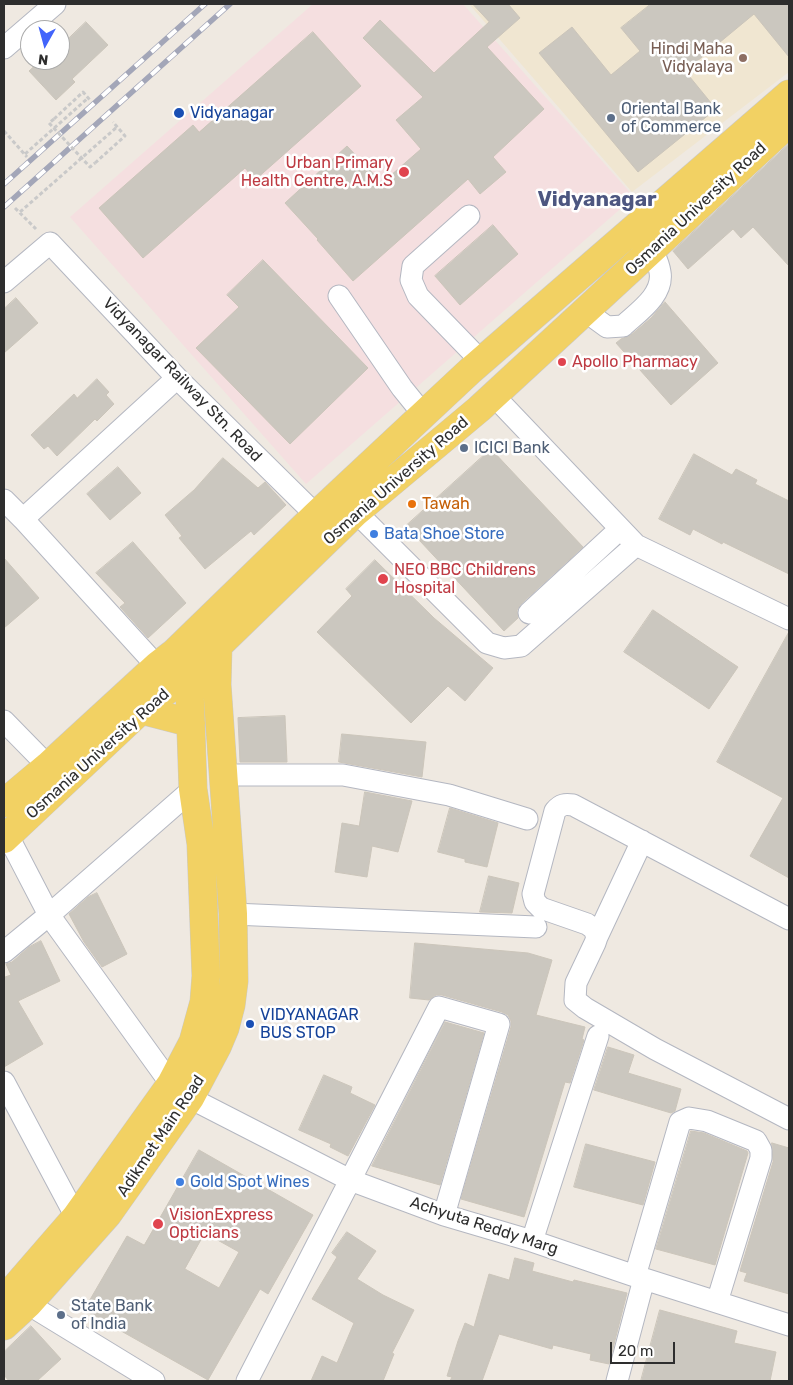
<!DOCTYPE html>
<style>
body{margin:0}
#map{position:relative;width:793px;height:1385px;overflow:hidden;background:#efe9e1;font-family:Rubik,sans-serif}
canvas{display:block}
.frame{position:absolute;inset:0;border:5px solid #2e2e2e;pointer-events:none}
.north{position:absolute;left:20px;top:20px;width:50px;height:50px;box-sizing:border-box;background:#fff;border:1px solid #ababab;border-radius:50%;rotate:187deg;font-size:14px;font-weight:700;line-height:20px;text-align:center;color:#2e2e2e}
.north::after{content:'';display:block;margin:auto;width:18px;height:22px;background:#4264fb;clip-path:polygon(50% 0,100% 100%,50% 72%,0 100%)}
.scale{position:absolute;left:610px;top:1342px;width:65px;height:22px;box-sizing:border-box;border:2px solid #2e2e2e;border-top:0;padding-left:6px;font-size:15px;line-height:18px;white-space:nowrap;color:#2e2e2e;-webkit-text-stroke:4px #fff;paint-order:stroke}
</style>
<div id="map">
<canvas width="793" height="1385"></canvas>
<div class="frame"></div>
<div class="north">N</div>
<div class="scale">20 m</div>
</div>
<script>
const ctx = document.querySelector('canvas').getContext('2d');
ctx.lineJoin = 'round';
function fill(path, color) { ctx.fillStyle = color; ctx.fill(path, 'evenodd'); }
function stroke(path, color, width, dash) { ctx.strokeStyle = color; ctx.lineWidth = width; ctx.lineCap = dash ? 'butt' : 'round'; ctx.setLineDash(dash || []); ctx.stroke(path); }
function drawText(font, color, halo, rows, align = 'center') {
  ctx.font = font + ' Rubik,sans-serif'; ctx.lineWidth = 5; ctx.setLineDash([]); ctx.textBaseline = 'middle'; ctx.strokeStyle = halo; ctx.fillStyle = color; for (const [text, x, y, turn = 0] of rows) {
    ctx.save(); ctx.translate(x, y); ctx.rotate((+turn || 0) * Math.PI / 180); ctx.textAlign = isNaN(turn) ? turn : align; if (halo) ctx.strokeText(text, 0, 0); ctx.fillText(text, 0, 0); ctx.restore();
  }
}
const education = new Path2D(`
 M469,4H789V72L632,192Z`);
const medical = new Path2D(`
 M313,4H463L634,197L306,484L70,217Z`);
const building = new Path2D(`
 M473,4H508L520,18L487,47L544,109L493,157L506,172L480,194L468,179L353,281L317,240L318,239L285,203L347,146L382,183L421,149L396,120L423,97L363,38L380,20L434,73L489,22Z
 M651,4H789V57L754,14L685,71L716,109L638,172L539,53L572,27L611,75L640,51L621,28Z
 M86,22L108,45L72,79L75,82L56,100L29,71L41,60H60V47Z
 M313,32L361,86L255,180L245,168L143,258L99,208L193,125L199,132Z
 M789,144V266L753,227L741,238L733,229L688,269L673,251Z
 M493,225L518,254L460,305L435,276Z
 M263,260L368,368L290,444L196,348L239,307L227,295Z
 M16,298L38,323L4,353V309Z
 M665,302L718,363L671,405L616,343L621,339L631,335L651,318Z
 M97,379L109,392L106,395L114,404L97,421L95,419L57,456L48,446L44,449L31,435L74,394L77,398Z
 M491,449L583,547L521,604L517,610L518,618L504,631L406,526Z
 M694,454L732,475L736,469L757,480L755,484L789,501V574L723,542L722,544L693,529L690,535L659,519Z
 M223,458L258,488L265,482L286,505L254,535L251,531L205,569L179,538L182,536L165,515L194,490Z
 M118,467L141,493L110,520L87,494Z
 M133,542L186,603L148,638L120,607L125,603L96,573Z
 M4,558L39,598L4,628Z
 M375,560L434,618L493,668L465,701L448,686L411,723L317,632L352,596L346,589Z
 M653,610L738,667L709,709L624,652Z
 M789,632V878L750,856L783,798L717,762Z
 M285,716L287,762H240L238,718Z
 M342,734L426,742L422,777L339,762Z
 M365,792L412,801L398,852L372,846L367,877L335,872L342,823L359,826Z
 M450,808L498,823L487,867L465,862V859L438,852Z
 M489,876L519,883L512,913L480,912Z
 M97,893L127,954L102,967L84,942L69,914L88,897Z
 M41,941L60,981L18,1001L43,1044L4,1067V976L5,977L11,975L6,964L12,962L29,947Z
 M415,943L528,953L552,960L536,1015L585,1027L582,1039L584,1040L570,1083L565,1082L524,1217L461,1199L511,1027V1021L508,1015L502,1012L442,995H436L429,1000L410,998Z
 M445,1022L484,1033L440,1185L372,1166Z
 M608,1047L634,1055L628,1073L681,1089L675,1111L671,1113L594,1090Z
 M324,1075L352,1087L350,1093L375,1105L348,1156L330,1147L331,1144L299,1130Z
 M691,1131L704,1133L747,1151L748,1153L715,1265L656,1249Z
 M772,1143L789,1148V1294L744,1281L747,1273L740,1271L773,1162Z
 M586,1144L655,1162L643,1205L574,1187Z
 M199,1150L313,1215L268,1294L260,1289L208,1380L84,1310L127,1236L144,1245ZM205,1233L239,1252L219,1288L185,1269Z
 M347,1232L376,1251L357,1279L383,1295L414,1310L392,1353L394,1354L383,1381H311L322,1356L337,1363L354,1323L312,1299L337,1257L332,1253Z
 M515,1258L534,1263L532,1271L573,1282L574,1280L627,1293L609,1364L590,1360L591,1354L553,1345L552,1349L499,1334L482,1381H450L452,1377L447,1376L458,1341L465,1323L474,1327L489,1274L509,1280Z
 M660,1310L737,1331L734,1343L776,1352L770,1381H641Z
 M31,1326L61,1359L37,1381H9L4,1375V1352Z`);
const path = new Path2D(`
 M54,119L83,92L90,100
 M4,131L27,157
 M25,154L88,98
 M95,163L125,136L113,122
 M15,208L36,229
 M20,212L117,127`);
const minor = new Path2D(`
 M4,48L55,4
 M469,216L413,266L411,280L418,296L481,361
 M4,282L50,243L177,378L316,515
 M339,296L402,388L423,414
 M585,311L607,327L623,326C638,312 664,295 660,272C659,264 655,256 652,249
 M494,396L636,545L789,619
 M4,500L23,519L166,676
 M356,512L487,643L504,648L521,646L636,545
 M23,519L177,378
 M529,613L620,529
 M4,721L48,766
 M223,775H343L449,795L527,819
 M8,836L49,915L171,1084
 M233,914L536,927
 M789,919L573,805C565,804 561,804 555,811L533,894L535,902L541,908L587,924L594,929L597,937L595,943L576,983L575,1000L585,1008L655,1049L789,1119
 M597,937L642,841
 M4,952L49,915L193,789
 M4,1082L76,1217
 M190,1098L350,1180L444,1215L532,1241L635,1276L789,1325
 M532,1241L598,1036
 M635,1276L680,1122L689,1118L707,1121L756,1141L761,1150V1158L717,1302
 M28,1304L154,1381
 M247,1381L439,1007L499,1024L444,1215
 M617,1381L644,1279`);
const major = new Path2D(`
 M141,710L191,723
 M4,803L48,766L158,665L175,652L316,515L471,370L789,94
 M4,839L141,710L189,674L356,512L479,409L789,123
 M4,1300L76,1217L171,1084L193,1042L204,1002L206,976L201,844L193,789L189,674L181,662
 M4,1326L28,1304L108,1214L190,1098L217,1047L225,1028L231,1005L234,981L233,914L217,685L218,644L212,637`);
const rail = new Path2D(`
 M4,184L205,4
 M4,207L230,4`);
const pathBridge = new Path2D(`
 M54,119L49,123L90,167L95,163`);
const markers = [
 [743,58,5,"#8d6e63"],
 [179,113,6,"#1a4fb4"],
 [611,118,5,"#5c6f8a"],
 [404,172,6,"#e0444e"],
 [562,362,5,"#e0444e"],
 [464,448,5,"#5c6f8a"],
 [412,504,5,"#e8710a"],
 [374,534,5,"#3f7fe0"],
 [383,579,6,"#e0444e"],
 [250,1024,5,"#1a4fb4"],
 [180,1182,5,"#3f7fe0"],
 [158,1224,6,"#e0444e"],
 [61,1315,5,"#5c6f8a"]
];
const educationNames = [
 ["Hindi Maha",733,49],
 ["Vidyalaya",733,67]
];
const serviceNames = [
 ["Oriental Bank",621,109],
 ["of Commerce",621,127],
 ["ICICI Bank",474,448],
 ["State Bank",71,1306],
 ["of India",71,1324]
];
const transitNames = [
 ["Vidyanagar",190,113],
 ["VIDYANAGAR",260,1015],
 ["BUS STOP",260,1033]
];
const healthNames = [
 ["Urban Primary",393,163,"right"],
 ["Health Centre, A.M.S",393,181,"right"],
 ["Apollo Pharmacy",572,362],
 ["NEO BBC Childrens",394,570],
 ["Hospital",394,588],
 ["VisionExpress",169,1215],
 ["Opticians",169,1233]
];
const streetNames = [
 ["Osmania University Road",696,209,-43],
 ["Vidyanagar Railway Stn. Road",182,380,46],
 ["Osmania University Road",396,481,-41],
 ["Osmania University Road",98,754,-42],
 ["Adikmet Main Road",161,1136,-56],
 ["Achyuta Reddy Marg",484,1226,18]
];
const foodNames = [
 ["Tawah",422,504]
];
const shopNames = [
 ["Bata Shoe Store",384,534],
 ["Gold Spot Wines",190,1182]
];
const districtNames = [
 ["Vidyanagar",597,200]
];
fill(education, '#f0e6d1');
fill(medical, '#f5dfe0');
fill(building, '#cbc7bf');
stroke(building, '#cbc5ba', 1);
stroke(minor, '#b4b7c1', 23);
stroke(major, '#c9c9c9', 29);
stroke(path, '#c9c9c9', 3, [4, 2.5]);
stroke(minor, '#fff', 21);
stroke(major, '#f2d163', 28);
stroke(rail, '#a3a6b8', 5.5);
stroke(rail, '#fff', 4, [11]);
stroke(pathBridge, '#c9c9c9', 3, [4, 2.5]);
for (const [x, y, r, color] of markers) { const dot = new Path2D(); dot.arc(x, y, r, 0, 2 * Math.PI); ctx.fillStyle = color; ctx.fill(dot); stroke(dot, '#fff', 2); }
drawText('16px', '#785e54', '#fff', educationNames, 'right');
drawText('16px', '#4e5e75', '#fff', serviceNames, 'left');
drawText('16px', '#164399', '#fff', transitNames, 'left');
drawText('16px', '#be3a42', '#fff', healthNames, 'left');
drawText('16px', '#2e2e2e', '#fff', streetNames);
drawText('16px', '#c56008', '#fff', foodNames, 'left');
drawText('16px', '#366cbe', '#fff', shopNames, 'left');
drawText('bold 21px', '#4d5680', '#fff', districtNames);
</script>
